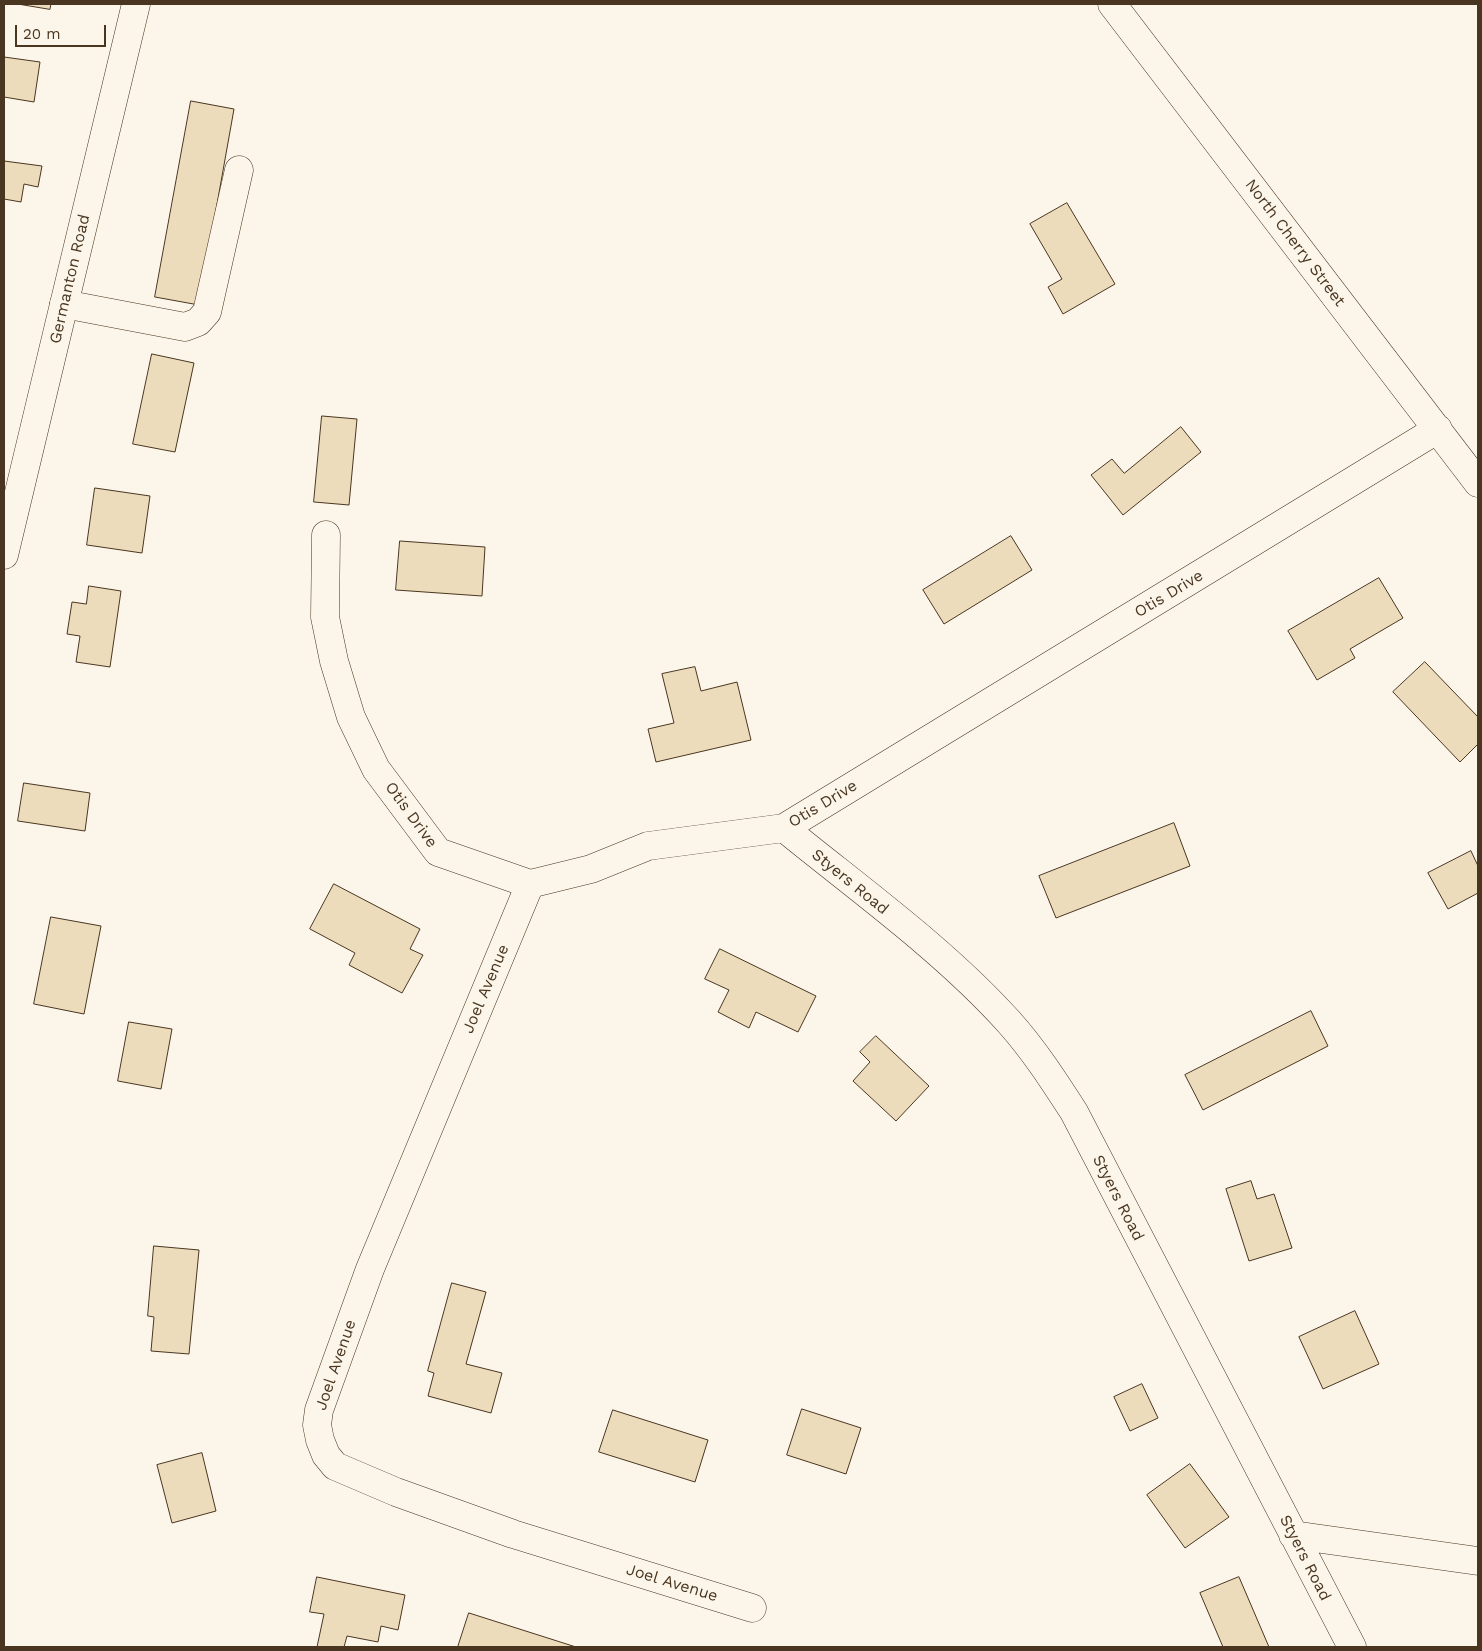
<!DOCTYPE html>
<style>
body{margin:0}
#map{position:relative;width:1482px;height:1651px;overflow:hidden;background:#fbf6e9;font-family:"Work Sans",sans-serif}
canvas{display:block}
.frame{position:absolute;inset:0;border:5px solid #4a3520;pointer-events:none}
.scale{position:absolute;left:15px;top:25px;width:91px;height:22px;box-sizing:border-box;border:2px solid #4a3520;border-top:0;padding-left:6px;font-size:15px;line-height:18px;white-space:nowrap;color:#4a3520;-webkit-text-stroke:4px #fbf6e9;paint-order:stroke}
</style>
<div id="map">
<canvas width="1482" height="1651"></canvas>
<div class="frame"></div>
<div class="scale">20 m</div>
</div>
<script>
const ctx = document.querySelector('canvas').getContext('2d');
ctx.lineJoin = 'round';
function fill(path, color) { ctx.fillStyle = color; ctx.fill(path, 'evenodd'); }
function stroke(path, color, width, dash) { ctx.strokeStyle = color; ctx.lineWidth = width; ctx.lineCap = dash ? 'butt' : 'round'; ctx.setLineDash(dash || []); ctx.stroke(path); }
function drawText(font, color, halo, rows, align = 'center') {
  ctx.font = font + ' "Work Sans",sans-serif'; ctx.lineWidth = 4; ctx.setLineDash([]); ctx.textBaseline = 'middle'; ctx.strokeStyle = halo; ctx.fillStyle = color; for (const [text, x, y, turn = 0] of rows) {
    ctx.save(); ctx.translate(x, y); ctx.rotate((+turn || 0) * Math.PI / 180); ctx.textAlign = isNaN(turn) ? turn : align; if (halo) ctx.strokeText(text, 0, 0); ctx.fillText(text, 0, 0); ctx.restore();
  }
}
const building = new Path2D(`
 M18,4H51L50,9Z
 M4,57L40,62L34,102L4,97Z
 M191,101L234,109L199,305L155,297Z
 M4,161L42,166L38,187L24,184L21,202L4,199Z
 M1067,203L1115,284L1063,314L1048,287L1062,279L1030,224Z
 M152,354L194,363L175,452L133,444Z
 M322,416L357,419L349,505L314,502Z
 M1181,427L1201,452L1123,515L1091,475L1112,459L1124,473Z
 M95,488L150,496L142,553L87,545Z
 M1011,536L1032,570L944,624L923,590Z
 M400,541L485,547L482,596L396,590Z
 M1379,578L1403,618L1350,649L1355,658L1317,680L1288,631Z
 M89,586L121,591L110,667L76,662L80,636L67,634L72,602L86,604Z
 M1425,662L1478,717V744L1460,762L1393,692Z
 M695,667L701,691L737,682L751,740L656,762L648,729L674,723L662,674Z
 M24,783L90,793L85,831L18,821Z
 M1174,823L1190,866L1056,918L1039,876Z
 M1471,851L1478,866V893L1448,909L1428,873Z
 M334,884L420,929L410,949L423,955L402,993L349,965L355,953L310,929Z
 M51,917L101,926L84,1014L34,1004Z
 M720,949L816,996L798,1032L756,1012L749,1028L718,1012L729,990L705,979Z
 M1311,1011L1328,1046L1203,1110L1185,1075Z
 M129,1022L172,1029L161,1089L118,1081Z
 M876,1036L929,1086L896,1121L853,1081L870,1062L860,1052Z
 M1251,1181L1257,1199L1274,1194L1292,1248L1249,1261L1226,1189Z
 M154,1246L199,1250L189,1354L151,1351L154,1317L148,1316Z
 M452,1283L486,1292L466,1364L502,1373L491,1413L428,1396L434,1373L428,1371Z
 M1355,1311L1379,1364L1323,1389L1299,1337Z
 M1142,1384L1158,1418L1130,1431L1114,1397Z
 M802,1409L861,1428L846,1474L787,1455Z
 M613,1410L708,1440L695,1482L599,1452Z
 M202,1453L216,1511L172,1523L157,1465Z
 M1190,1464L1229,1517L1185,1548L1147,1495Z
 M317,1577L405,1595L398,1630L381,1626L378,1642L347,1636L344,1647H317L324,1614L310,1612Z
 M1239,1577L1269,1647H1223L1200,1593Z
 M469,1613L576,1647H458Z`);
const minor = new Path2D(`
 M1112,4L1478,483
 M64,304L185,327L198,322L207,312L239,170
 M326,535L325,617L334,661L351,717L376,769L438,852L530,884L591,869L648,846L784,828L1438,429
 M784,828C860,890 943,949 1009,1022C1034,1050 1054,1081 1074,1112L1352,1647
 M530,884L370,1269L319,1410L317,1425L320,1440L326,1455L335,1466L396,1492L513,1534L752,1608
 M1293,1535L1478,1561`);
const major = new Path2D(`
 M4,555L136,4`);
const streetNames = [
 ["North Cherry Street",1295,243,53],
 ["Germanton Road",70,279,-77],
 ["Otis Drive",1169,594,-31],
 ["Otis Drive",823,804,-31],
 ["Otis Drive",411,815,54],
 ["Styers Road",850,882,39],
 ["Joel Avenue",486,989,-67],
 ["Styers Road",1118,1198,63],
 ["Joel Avenue",336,1365,-71],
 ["Styers Road",1305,1558,63],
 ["Joel Avenue",672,1583,17]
];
fill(building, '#ecdcbc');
stroke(building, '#4a3520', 1);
stroke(minor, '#4a3520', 29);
stroke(major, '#4a3520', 29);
stroke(minor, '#fbf6e9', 28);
stroke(major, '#fbf6e9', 28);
drawText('16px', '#4a3520', '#fbf6e9', streetNames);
</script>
